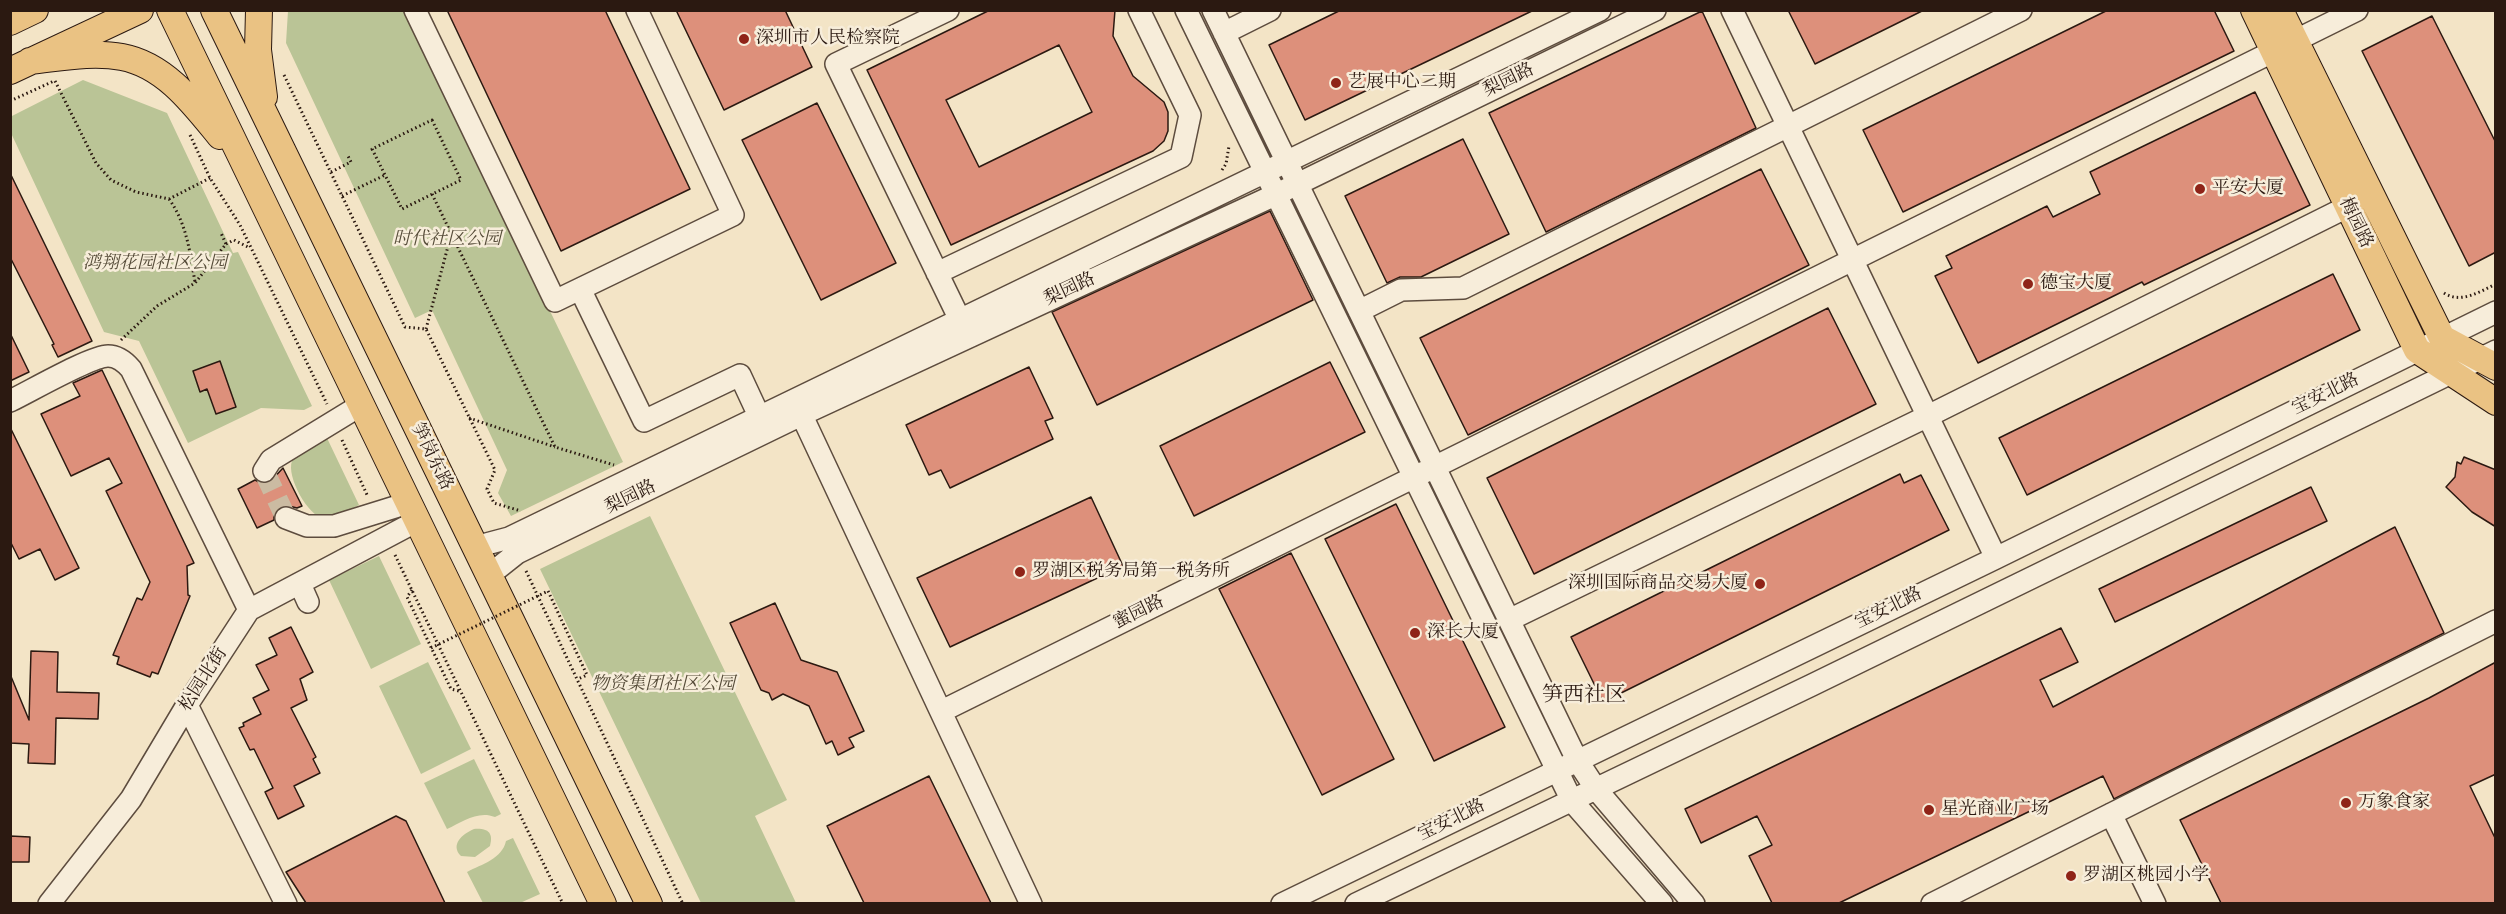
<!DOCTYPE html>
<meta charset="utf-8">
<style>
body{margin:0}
#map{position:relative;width:2506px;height:914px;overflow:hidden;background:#f3e4c6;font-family:"IM FELL Double Pica",serif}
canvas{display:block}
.frame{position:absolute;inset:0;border:12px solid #2b1911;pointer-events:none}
</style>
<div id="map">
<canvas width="2506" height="914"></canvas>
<div class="frame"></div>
</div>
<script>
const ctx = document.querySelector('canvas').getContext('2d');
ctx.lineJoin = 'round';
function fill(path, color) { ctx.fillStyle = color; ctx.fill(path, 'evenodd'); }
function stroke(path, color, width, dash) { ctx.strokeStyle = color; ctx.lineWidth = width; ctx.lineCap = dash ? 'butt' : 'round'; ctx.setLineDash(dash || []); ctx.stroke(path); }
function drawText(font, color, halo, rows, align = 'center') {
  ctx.font = font + ' "IM FELL Double Pica","Noto Serif SC",serif'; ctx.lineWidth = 5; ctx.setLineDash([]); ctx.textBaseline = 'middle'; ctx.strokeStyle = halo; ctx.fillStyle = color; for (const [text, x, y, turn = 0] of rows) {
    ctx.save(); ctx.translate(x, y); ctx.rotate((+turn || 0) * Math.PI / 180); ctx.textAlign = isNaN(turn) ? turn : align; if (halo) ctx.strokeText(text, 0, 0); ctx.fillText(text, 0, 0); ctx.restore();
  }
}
const green = new Path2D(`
 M288,11H405L623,462L511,516L498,493L507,470L432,310L415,318L286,43Z
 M83,80L167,113L233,253L238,252L312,406L304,410L261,408L188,443L139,341L104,332L11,133L10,117Z
 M327,438L359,505C349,510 336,518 324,518C308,517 286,476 292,461C298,449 316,444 327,438Z
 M650,516L787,800L755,816L796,903H701L540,569Z
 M379,556L421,644L371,669L329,580Z
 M428,662L471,749L421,774L379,686Z
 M474,759L501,814L495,817C478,810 462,822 447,829L424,783Z
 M474,829C487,828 494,832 490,846L475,857L461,856C450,845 462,834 474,829Z
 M513,838L540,894L520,903H483L467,872C482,864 502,859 506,841Z`);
const building = new Path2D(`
 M447,10H605L690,189L561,251Z
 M676,10H785L812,67L724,110Z
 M990,10H1115L1113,36L1133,76L1164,102L1168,112V131L1164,141L1153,151L951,245L867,70ZM1059,45L1092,112L979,167L946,100Z
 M1341,10H1534L1305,120L1269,45Z
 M1788,10H1924L1815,64Z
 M2108,10H2214L2234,51L1903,212L1863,130Z
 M1702,11L1756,128L1546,232L1489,113Z
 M2432,16L2496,143V252L2469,266L2362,51Z
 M2255,92L2310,205L2144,285L2142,282L1978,363L1935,276L1952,268L1946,256L2047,206L2053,217L2100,194L2090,172Z
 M817,103L896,263L821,300L742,140Z
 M1463,139L1509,234L1421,277H1400L1387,283L1345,196Z
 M1761,169L1809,265L1468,435L1420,338Z
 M10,173L92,341L58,357L52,345L54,344L10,257Z
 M1270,211L1313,300L1097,405L1052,312Z
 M2333,274L2360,330L2027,495L1999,438Z
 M1828,308L1876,404L1534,574L1487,478Z
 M10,333L29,372L10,381Z
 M220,361L236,407L216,414L207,389L200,392L193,371Z
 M1330,362L1365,432L1194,516L1160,446Z
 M1029,367L1053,418L1045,421L1053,439L950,488L941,470L929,475L906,425Z
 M102,370L194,563L187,566L188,595L190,596L158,674L152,672L150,677L117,664L119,657L113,655L137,598L142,600L150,582L106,491L122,483L109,458L71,476L41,414L80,396L73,383Z
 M10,427L79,568L55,580L40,549L19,559L10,541Z
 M2464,457L2496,470V527L2472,512L2446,487L2455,477L2457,462L2461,464Z
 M283,468L302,506L297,508L285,505L278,508L274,513V520L257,528L238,489L255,480L263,484L269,483Z
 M1900,474L1904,483L1921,475L1949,530L1603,702L1571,637Z
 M2311,487L2327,521L2115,622L2099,589Z
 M1091,497L1123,566L950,647L917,578Z
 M1396,504L1505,727L1434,761L1325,539Z
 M2395,527L2444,633L2114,799L2103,776L1839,903H1772L1749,856L1772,845L1757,816L1701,843L1685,809L2061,628L2078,662L2040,680L2053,707Z
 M1291,553L1394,759L1322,795L1219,589Z
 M775,603L801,660L837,672L864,731L849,738L854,747L838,755L832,741L826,744L809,706L783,694L772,700L769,693L761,690L730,623Z
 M291,627L313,672L300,679L307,700L291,708L316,757L313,759L320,773L294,786L304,806L278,819L265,792L273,788L254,749L250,750L239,728L244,726L243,723L261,714L253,698L269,690L256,665L277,655L269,638Z
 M31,651L58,652L57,692L99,693L98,719L56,718L55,764L28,763L29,744L10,743V674L29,720Z
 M2496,662V774L2470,786L2496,840V903H2221L2180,820L2429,698Z
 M929,776L991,903H864L827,826Z
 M396,816L406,821L445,903H306L286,872Z
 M10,836L30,837L29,862H10Z`);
const minorTunnel = new Path2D(`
 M264,471L286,518`);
const path = new Path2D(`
 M284,75L405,327L426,329L495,470L487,489L494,503L521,511
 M55,81L96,163L111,180L136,192L169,199L210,178
 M10,101L54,81
 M432,120L461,180L402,209L372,149Z
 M190,135L210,178L240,225L327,404
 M1222,170L1226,164L1229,146
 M331,172L351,162L347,154
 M432,194L555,447L614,465
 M342,196L385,175
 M169,199C187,224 190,253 195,282
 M226,244L234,240L250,248
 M2444,293C2461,304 2479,292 2496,284
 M426,329L451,235
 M121,340L157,306L195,283L226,244L221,233
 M469,418L555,447
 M342,440L368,497
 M395,555L563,904
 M526,571L683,904
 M412,590L407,597L451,689L459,691
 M548,591L587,675L578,679`);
const minor = new Path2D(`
 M415,10L555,301L733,215L637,10
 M948,10L836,64L960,320
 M1186,10L1572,801L1662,904
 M1213,10L1577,760L1596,789L1694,904
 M1732,10L1996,558
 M1224,33L1270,10
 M937,273L1181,157L1190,115L1139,10
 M580,289L644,421L740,375L760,418
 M1359,311L1401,290L1463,288L2021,10
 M10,401C29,392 91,356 108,356C118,356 125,362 131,369L249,610
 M796,403L1031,904
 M264,471L271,460L361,405
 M286,518L307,526H334L408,503
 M475,547L509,538L1600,10
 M488,576L517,553L801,415L1275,195L1655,10
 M300,584L308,602
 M1509,620L1928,416L2347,207
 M187,705L286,904
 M942,711L2357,10
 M2111,814L2155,904
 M49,904L131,799L187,705L249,610L417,521
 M1282,904L1996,558L2496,312
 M1356,904L1812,685L2496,351
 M1932,904L2496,621`);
const major = new Path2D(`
 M170,10L603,904
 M214,10L649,904
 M259,10L258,50L264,97
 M2254,10L2417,350L2496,402
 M2280,10L2442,338L2496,367
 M10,22L35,10
 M30,61C59,58 92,51 122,57C165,65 194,104 220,136
 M10,71L140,10`);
const pathBridge = new Path2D(`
 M431,648L548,591`);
const markers = [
 [744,39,6,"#8f2418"],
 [1336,83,6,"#8f2418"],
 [2200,189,6,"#8f2418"],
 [2028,284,6,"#8f2418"],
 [1020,572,6,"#8f2418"],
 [1760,584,6,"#8f2418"],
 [1415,633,6,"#8f2418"],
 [2346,803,6,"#8f2418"],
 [1929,810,6,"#8f2418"],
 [2071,876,6,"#8f2418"]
];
const poiNames = [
 ["深圳市人民检察院",756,39],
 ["艺展中心二期",1348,83],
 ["平安大厦",2212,189],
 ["德宝大厦",2040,284],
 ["罗湖区税务局第一税务所",1032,572],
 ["深圳国际商品交易大厦",1748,584,"right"],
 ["深长大厦",1427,633],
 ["万象食家",2358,803],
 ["星光商业广场",1941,810],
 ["罗湖区桃园小学",2083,876]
];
const streetNames = [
 ["梨园路",1509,81,-26],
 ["梅园路",2355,223,64],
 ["梨园路",1070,290,-25],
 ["宝安北路",2326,395,-26],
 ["笋岗东路",431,457,64],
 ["梨园路",631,498,-26],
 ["宝安北路",1889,609,-26],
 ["蜜园路",1139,613,-26],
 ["松园北街",204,680,-57],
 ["宝安北路",1452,821,-26]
];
const parkNames = [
 ["时代社区公园",447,240],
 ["鸿翔花园社区公园",155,264],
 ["物资集团社区公园",663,685]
];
const quarterNames = [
 ["笋西社区",1584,696]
];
fill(green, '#bac496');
fill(building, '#dd907b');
stroke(building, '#2b1911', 1.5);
stroke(minorTunnel, '#cbbba2', 21, [21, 10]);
stroke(minor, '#5d4c3e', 24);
stroke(major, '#2b1911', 28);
stroke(path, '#2b1911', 3, [1.5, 3]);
stroke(minor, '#f7edda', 21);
stroke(major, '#eac283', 26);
stroke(pathBridge, '#2b1911', 3, [1.5, 3]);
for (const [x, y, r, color] of markers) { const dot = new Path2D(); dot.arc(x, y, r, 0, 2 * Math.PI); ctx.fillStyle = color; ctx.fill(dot); stroke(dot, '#f7edda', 2); }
drawText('18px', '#2b1911', '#f7edda', poiNames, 'left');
drawText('18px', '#2b1911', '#f7edda', streetNames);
drawText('italic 18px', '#564c39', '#f7edda', parkNames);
drawText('21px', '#2b1911', '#f7edda', quarterNames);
</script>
